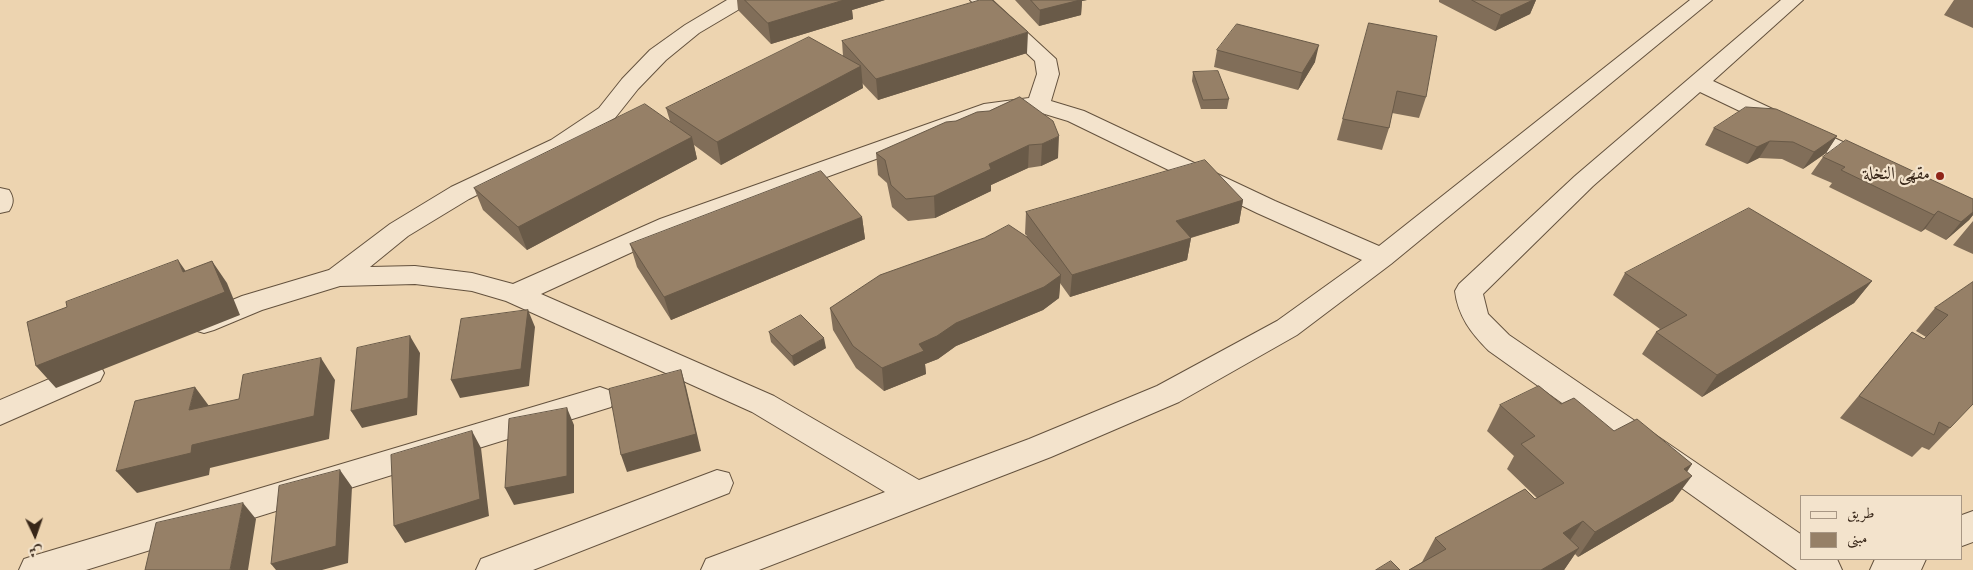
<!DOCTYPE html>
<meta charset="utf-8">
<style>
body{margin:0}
#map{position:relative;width:1973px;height:570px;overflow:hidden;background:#edd4b0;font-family:"Sorts Mill Goudy",Amiri,serif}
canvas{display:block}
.legend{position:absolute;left:1800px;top:495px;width:162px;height:65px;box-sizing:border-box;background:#f3e3cc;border:1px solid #a89784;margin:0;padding:6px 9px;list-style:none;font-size:15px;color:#372618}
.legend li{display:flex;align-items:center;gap:10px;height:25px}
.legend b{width:25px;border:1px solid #a89784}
.north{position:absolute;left:10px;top:510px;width:50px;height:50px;-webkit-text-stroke:4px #f3e3cc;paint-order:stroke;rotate:177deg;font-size:14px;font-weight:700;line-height:20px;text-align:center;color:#372618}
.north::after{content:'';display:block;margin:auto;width:18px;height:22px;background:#372618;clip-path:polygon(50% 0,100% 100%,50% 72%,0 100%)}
</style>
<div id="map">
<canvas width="1973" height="570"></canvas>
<ul class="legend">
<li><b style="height:6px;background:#f3e3cc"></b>طريق</li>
<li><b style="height:14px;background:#968067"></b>مبنى</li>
</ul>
<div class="north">ش</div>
</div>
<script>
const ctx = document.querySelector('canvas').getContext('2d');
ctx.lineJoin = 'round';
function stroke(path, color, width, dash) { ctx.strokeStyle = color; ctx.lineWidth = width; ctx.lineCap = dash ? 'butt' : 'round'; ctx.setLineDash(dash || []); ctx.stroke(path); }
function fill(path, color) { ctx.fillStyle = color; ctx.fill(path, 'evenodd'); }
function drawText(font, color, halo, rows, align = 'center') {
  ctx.font = font + ' "Sorts Mill Goudy",Amiri,serif'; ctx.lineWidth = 4.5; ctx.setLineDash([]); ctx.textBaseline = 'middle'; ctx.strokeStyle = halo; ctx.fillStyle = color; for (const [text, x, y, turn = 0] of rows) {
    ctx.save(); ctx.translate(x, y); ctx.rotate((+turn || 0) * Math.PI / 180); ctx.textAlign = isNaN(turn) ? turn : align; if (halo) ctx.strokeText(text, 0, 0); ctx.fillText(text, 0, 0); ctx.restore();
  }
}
const minor = new Path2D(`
 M727,0H751L748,4L699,33L666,60L638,89L615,118L567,150L469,199L408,236L370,267L415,266L472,273L513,284L660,219L984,104L1029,98L1037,74L1035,61L970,0H992L1056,59L1059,74L1051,101L1084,111L1275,201L1379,246L1690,0H1712L1391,264L1297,335L1179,402L1051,457L759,570H701L706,559L885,492L752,412L506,301L472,291L415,284L340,286L262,310L214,330L204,333L194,330L190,323L194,316L242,296L329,270L390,224L451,187L551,140L599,108L622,79L650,50L685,25ZM1035,111L1068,121L1257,213L1362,260L1277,321L1157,386L1029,439L919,480L774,396L541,294L678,231L997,115Z
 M1781,0H1803L1713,81L1877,158L1880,163L1877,168L1868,170L1859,168L1700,92L1593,186L1483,294L1488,314L1509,335L1802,535V559H1837L1842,570H1797L1489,351C1471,333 1458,316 1455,291L1459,284L1575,176Z
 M0,188L9,190C14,198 14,203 9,211L0,213Z
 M89,362L100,365L104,373L100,381L0,425V400Z
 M600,387L611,391L615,399L611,407L86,570H19L24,559L36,555Z
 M717,470L729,473L733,483L729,493L533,570H476L481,559Z
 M1973,511V542L1962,546V515Z
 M1875,559H1926L1921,570H1870Z`);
const wall = new Path2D(`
 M737,0H885L852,10L853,19L771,44L738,10Z
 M1015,0H1087L1082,1L1081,15L1039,26Z
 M1439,0H1536L1530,14L1495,31L1439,2Z
 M1954,0H1973V28L1944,15Z
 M1369,23L1426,97L1419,118L1392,113L1389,128L1382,150L1337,140Z
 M842,41L1027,53L878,100L862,83L863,88L721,165L694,145L697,159L527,250L483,210L474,188L670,121L666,108L843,56Z
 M1217,50L1315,62L1298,90L1214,67Z
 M1193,72L1229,99L1227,109H1201L1192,81Z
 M1020,97L1058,158L1041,166L1028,168L991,185V191L935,218L908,221L892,207L887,183L878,175L876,153L956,121L989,111Z
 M1714,128L1837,136L1826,153L1803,169L1782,159L1759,158L1747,164L1705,145Z
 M1823,157L1973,199V215L1969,220L1946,240L1925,229L1921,232L1829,187L1832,183L1811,174Z
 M1243,200L1239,223L1191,238L1187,260L1070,297L1060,283L1059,298L1043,310L956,346L938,359L925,364L926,374L884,391L856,368L833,330L830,308L1027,236L1025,234L1026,212Z
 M862,217L865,239L671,320L637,267L630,244Z
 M1973,221V254L1953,245Z
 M1625,273L1872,281L1854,303L1702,397L1642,354L1656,332L1660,329L1613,295Z
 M1973,282L1950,428L1929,450L1922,447L1912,457L1840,418L1912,332L1924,339L1926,337L1916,331L1935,308Z
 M769,332L826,348L794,366L771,342Z
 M1561,404L1614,431L1692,464L1687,472L1673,501L1578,557L1575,554L1564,570H1409L1422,562L1435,538L1537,498L1507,469L1514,456L1487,431L1500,405Z`);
const shadedWall = new Path2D(`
 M844,0H885L852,10L853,19L771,44L768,23Z
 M1070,0H1087L1082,1L1081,15L1039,26L1040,10Z
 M1533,0H1536L1530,14L1495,31L1501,15Z
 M1028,32L1027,53L878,100L876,79Z
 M1319,45L1315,62L1298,90L1302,73Z
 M861,66L863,88L721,165L717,142Z
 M1059,136L1058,158L1041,166L1042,144Z
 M1837,136L1826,153L1803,169L1814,152Z
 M692,137L697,159L527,250L518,227Z
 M1770,141L1759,158L1747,164L1757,147Z
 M1029,145L1028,168L991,185V191L935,218L934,196L989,164Z
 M1243,200L1239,223L1173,243L1176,221Z
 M1938,211L1925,229L1921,232L1934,215Z
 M1973,212V215L1969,220L1946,240L1961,222Z
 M862,217L865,239L671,320L664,297Z
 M1191,238L1187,260L1070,297L1072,275Z
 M178,260L194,283L183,272Z
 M212,261L227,283L240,315L56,388L36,366Z
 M1061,275L1059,298L1043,310L956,346L938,359L925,364L926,374L884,391L882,368L919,344L956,323Z
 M1872,281L1854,303L1702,397L1717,375Z
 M528,310L535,327L529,386L460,398L451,380Z
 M410,336L420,353L417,415L362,428L351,411Z
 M824,338L826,348L794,366L792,356Z
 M321,358L335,380L329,439L210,468L209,475L137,493L116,471Z
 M681,370L686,387L701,451L627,472L621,455Z
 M195,387L212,410H189Z
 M567,408L574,425V493L514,505L505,488Z
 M472,431L481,448L489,516L405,543L394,526Z
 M1692,464L1678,484L1692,476L1673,501L1578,557L1595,532L1684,469Z
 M340,470L352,487L348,563L322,570H276L271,564Z
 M243,503L256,519L248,570H230Z
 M1583,521L1566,546L1563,533Z
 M1579,548L1564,570H1541Z`);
const building = new Path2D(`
 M745,0H844L768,23Z
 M980,0H992L1028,32L876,79L842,41Z
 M1031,0H1080L1040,10Z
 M1472,0H1533L1501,15Z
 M1369,23L1437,36L1426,97L1397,91L1389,128L1343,119Z
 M1237,24L1319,45L1302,73L1217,50Z
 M809,37L861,66L717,142L666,108Z
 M1218,71L1229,99L1203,100L1193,72Z
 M1020,97L1053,121L1059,136L1042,144L1029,145L989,164L991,169L934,196L906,199L891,185L885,160L876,153L946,122L956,121L977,112L989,111Z
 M645,104L692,137L518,227L474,188Z
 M1746,107L1776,109L1837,136L1814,152L1793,142L1770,141L1757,147L1714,128Z
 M1846,140L1973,199V212L1961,222L1938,211L1934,215L1841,170L1845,167L1823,157Z
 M1205,160L1243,200L1176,221L1191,238L1072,275L1026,212Z
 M821,171L862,217L664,297L630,244Z
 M1749,208L1872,281L1717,375L1656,332L1687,315L1625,273Z
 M1009,225L1027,237L1061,275L1044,287L956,323L937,336L919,344L924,351L882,368L853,346L830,308L880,275L984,238Z
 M178,260L183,272L212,261L225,292L36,366L27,322L67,307L66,302Z
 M1973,282V404L1950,428L1939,422L1934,435L1859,396L1912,332L1924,339L1948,315L1935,308Z
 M528,310L521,369L451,380L461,319Z
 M801,315L824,338L792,356L769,332Z
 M410,336L408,398L351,411L357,348Z
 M321,358L314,416L192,445L191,453L116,471L135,401L195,387L189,410L239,399L243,375Z
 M681,370L696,434L621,455L609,389Z
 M1539,386L1561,404L1574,398L1614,431L1637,419L1692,464L1684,469L1692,476L1595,532L1583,521L1563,533L1579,548L1541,570H1409L1446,549L1435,538L1525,489L1535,499L1564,483L1521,444L1535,436L1500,405Z
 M567,408V476L505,488L509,419Z
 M472,431L480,499L394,526L391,455Z
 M340,470L336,546L271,564L279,486Z
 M243,503L230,570H145L156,523Z
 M1391,561L1400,570H1376Z`);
const markers = [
 [1940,176,5,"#8f2418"]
];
const poiNames = [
 ["مقهى النخلة",1930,176]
];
stroke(minor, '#64523e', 2);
fill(minor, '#f3e3cc');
fill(wall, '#816e59');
fill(shadedWall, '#695a48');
fill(building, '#968067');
stroke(building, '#695a48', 1);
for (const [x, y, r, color] of markers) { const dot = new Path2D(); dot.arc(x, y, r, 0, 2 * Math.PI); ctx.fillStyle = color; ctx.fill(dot); stroke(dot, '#f3e3cc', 2); }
drawText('18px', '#372618', '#f3e3cc', poiNames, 'right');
</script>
